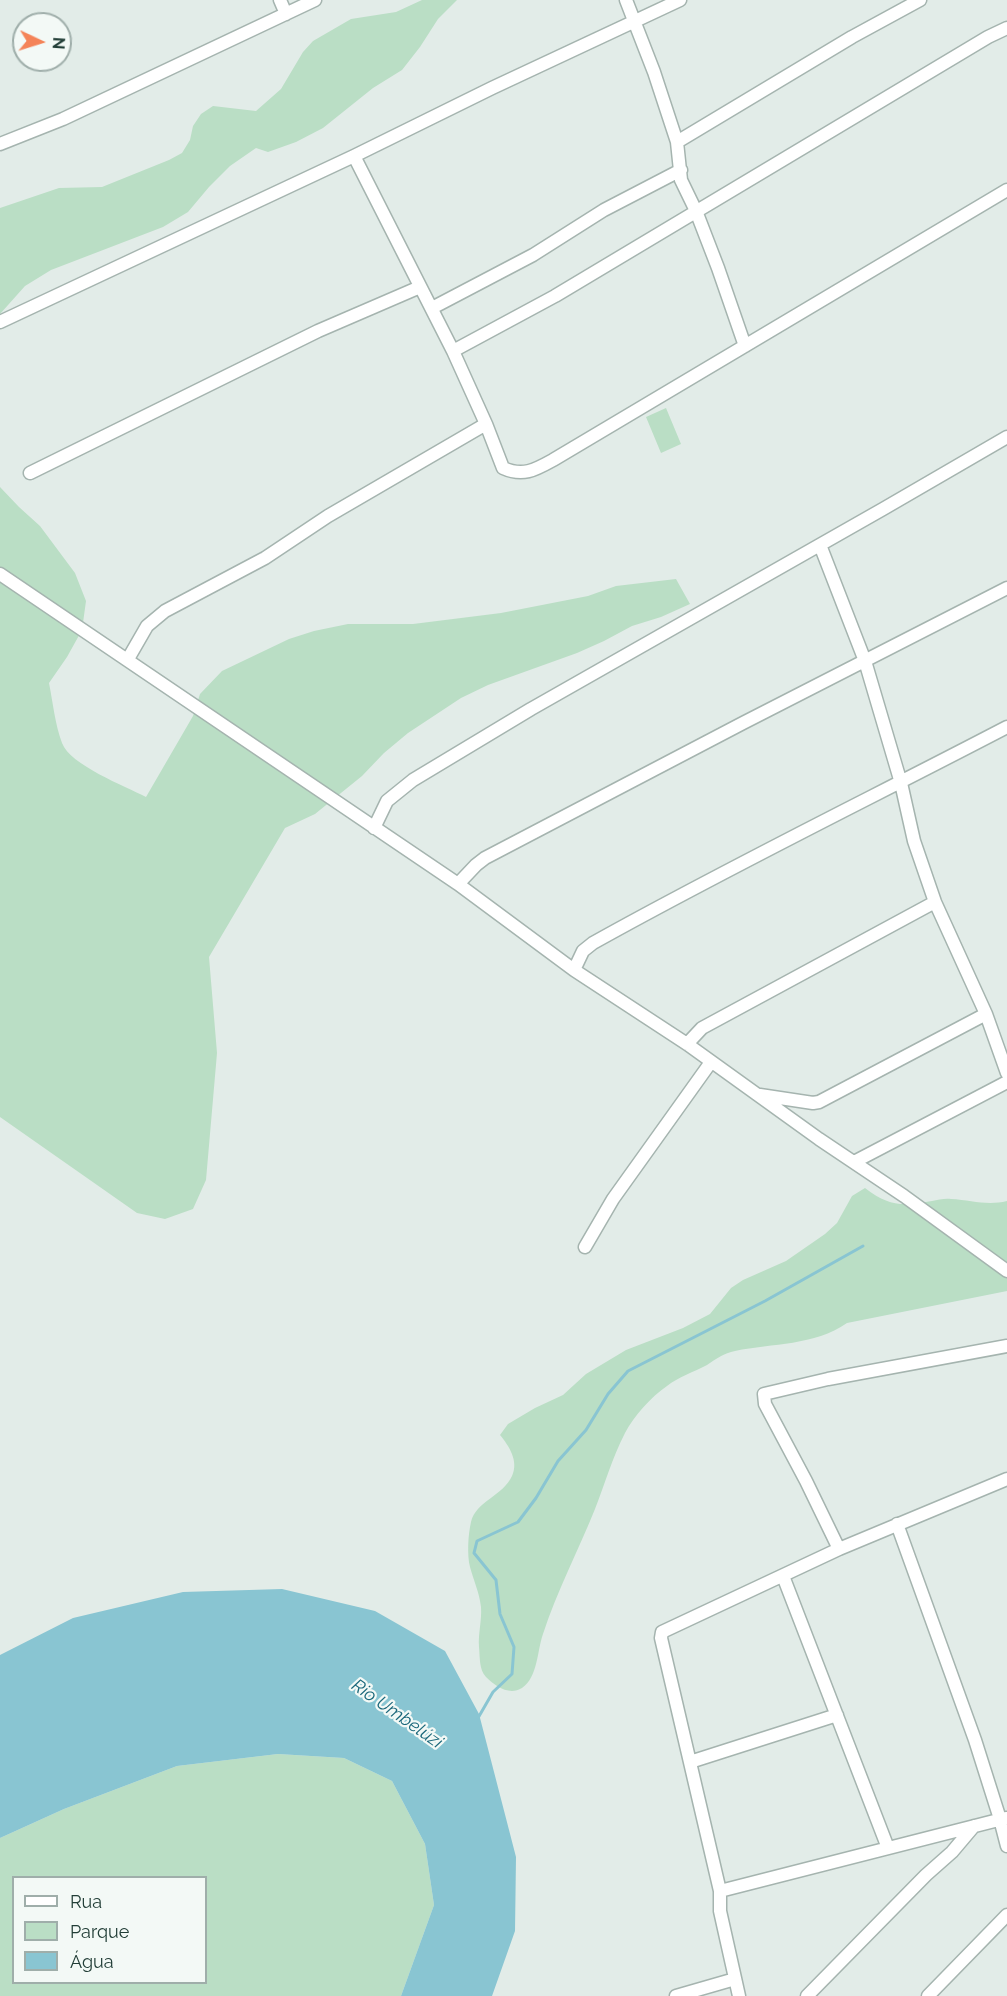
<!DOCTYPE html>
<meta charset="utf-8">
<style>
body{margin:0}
#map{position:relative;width:1007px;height:1996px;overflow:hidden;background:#e2ece8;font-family:Raleway,sans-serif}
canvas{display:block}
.legend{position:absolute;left:12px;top:1876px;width:195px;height:108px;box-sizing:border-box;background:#f3f9f6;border:2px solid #9faeaa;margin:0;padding:8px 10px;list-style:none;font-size:18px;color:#223e37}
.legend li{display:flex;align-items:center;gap:12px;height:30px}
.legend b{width:30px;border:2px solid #9faeaa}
.north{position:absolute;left:12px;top:12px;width:60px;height:60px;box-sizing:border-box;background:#f3f9f6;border:2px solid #9faeaa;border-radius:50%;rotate:94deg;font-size:16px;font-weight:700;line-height:24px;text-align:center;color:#223e37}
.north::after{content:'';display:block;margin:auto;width:21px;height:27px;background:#f48358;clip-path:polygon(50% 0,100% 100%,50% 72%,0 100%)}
</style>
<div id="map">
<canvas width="1007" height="1996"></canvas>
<ul class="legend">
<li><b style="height:8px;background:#fff"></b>Rua</li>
<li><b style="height:16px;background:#badec5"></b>Parque</li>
<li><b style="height:16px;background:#89c5d2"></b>Água</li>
</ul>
<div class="north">N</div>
</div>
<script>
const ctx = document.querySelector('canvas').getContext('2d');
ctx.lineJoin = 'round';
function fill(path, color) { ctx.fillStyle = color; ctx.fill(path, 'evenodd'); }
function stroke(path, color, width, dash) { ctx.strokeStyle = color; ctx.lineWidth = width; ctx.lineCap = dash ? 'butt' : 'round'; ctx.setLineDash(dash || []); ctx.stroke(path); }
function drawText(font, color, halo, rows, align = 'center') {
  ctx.font = font + ' Raleway,sans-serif'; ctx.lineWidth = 4.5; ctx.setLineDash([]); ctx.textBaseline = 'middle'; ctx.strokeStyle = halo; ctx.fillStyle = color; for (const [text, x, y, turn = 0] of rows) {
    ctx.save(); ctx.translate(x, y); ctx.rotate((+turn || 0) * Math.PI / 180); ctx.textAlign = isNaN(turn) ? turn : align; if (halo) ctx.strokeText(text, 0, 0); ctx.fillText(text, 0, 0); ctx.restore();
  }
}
const green = new Path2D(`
 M422,0H457L438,19L420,47L402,70L373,88L323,128L296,142L268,152L256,148L230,166L209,187L188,212L163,227L51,270L25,286L0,314V208L59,188L102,187L169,160L182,153L190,140L193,126L201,114L213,106L256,111L281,89L303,52L313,41L351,19L396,12Z
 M666,408L681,444L661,453L646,417Z
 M0,487L19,507L40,526L75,573L86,601L82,630L67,657L49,683C53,703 55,724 62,743C70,765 125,786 146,797L193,716L200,694L222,671L289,639L314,631L348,624H413L501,613L588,596L616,586L676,579L690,604L661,617L632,626L604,641L577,653L488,685L461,698L408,733L384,753L362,776L315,814L285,828L209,957L217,1053L206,1180L193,1209L165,1219L137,1213L0,1117Z
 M865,1188C890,1207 902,1206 932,1201C938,1200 945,1198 951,1199C971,1200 987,1206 1007,1201V1291L847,1323C814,1346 773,1343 735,1351C724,1353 716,1359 707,1365C694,1372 678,1377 667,1386C651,1397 634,1416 625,1433C612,1458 605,1484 595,1509C578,1551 557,1591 543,1634C537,1651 538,1677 522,1688C509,1696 495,1686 486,1677C479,1670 480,1657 479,1647C478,1634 482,1620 481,1607C479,1591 474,1582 470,1567C467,1555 468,1535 471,1522C476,1501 503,1496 512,1476C519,1461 509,1446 500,1435L508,1424L535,1408L563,1395L586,1374L626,1350L683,1328L710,1314L731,1288L743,1280L786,1261L825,1234L837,1223L852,1196Z
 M278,1754L344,1758L392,1781L425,1844L434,1905L401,1996H0V1838L64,1809L177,1766ZM14,1878H206V1982H14Z`);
const water = new Path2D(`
 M282,1589L375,1611L445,1651L479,1714L516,1857L515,1931L492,1996H401L434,1905L425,1844L392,1781L344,1758L278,1754L177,1766L64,1809L0,1838V1655L73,1618L183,1592Z`);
const stream = new Path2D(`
 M478,1718L493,1692L512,1674L514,1647L500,1614L496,1580L474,1553L477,1541L518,1522L536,1498L558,1461L586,1430L608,1394L628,1371L765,1301L863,1246`);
const minor = new Path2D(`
 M280,0L286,14
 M626,0L654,72L677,142L681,180L696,211L718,268L745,346
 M1007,28L988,37L555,296L453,351L486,424L503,468C523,477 535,470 553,460L1007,190
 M677,142L852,37L920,0
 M0,144L63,119L315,0
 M354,156L453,351
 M432,308L533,255L604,210L681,170
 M0,322L354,156L492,88L680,0
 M30,473L318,331L420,287
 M820,545L865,661L901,783L914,841L935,902L986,1014L1007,1073
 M0,574L458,884L574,970L687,1044L819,1139L904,1196L1007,1271
 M128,659L147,626L165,611L265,558L328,516L486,424
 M374,828L387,801L413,780L531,709L883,509L1007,437
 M458,884L476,865L485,858L743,723L1007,588
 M574,970L583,951L593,943C729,867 869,799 1007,727
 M687,1044L702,1028L935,902
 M760,1095L813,1103L819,1102L986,1014
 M854,1162L1007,1082
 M585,1247L613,1199L711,1062
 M897,1524L975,1740L1000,1819L1007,1846
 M839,1549L806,1481L765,1404L764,1394L828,1379L1007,1346
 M783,1576L888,1848
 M690,1762L837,1715
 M720,1891L1006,1818
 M676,1996L735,1979
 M739,1996L720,1911V1891L661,1638L662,1632L839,1549L1007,1479
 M807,1996L926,1875L952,1852L974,1826
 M928,1996L1007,1915`);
const waterNames = [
 ["Rio Umbelúzi",397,1714,35]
];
fill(green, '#badec5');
fill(water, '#89c5d2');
stroke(stream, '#89c5d2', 3);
stroke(minor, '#a5b4af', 15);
stroke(minor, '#fff', 12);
drawText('italic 18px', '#1b687b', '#f3f9f6', waterNames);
</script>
